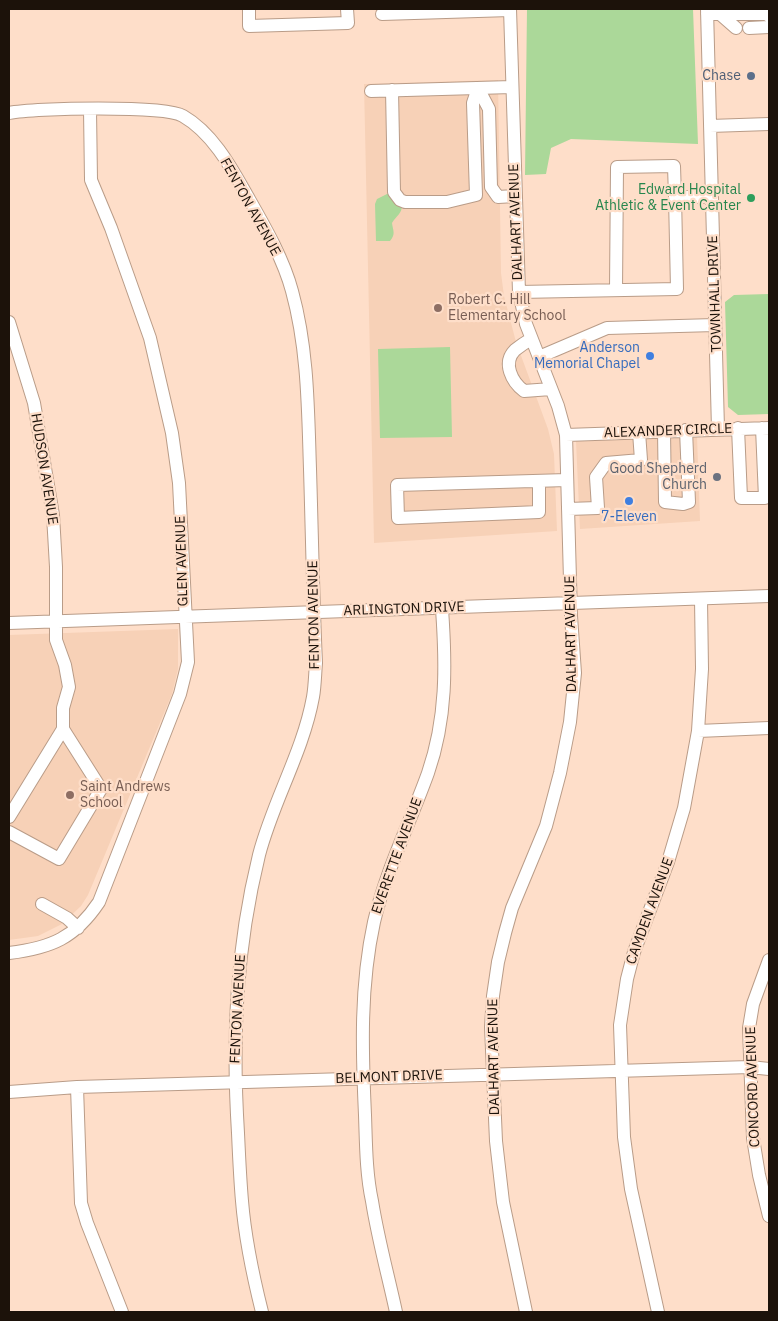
<!DOCTYPE html>
<style>
body{margin:0}
#map{position:relative;width:778px;height:1321px;overflow:hidden;background:#fedec9;font-family:"IBM Plex Sans",sans-serif}
canvas{display:block}
.frame{position:absolute;inset:0;border:10px solid #1c120a;pointer-events:none}
</style>
<div id="map">
<canvas width="778" height="1321"></canvas>
<div class="frame"></div>
</div>
<script>
const ctx = document.querySelector('canvas').getContext('2d');
ctx.lineJoin = 'round';
function fill(path, color) { ctx.fillStyle = color; ctx.fill(path, 'evenodd'); }
function stroke(path, color, width, dash) { ctx.strokeStyle = color; ctx.lineWidth = width; ctx.lineCap = dash ? 'butt' : 'round'; ctx.setLineDash(dash || []); ctx.stroke(path); }
function drawText(font, color, halo, rows, align = 'center') {
  ctx.font = font + ' "IBM Plex Sans",sans-serif'; ctx.lineWidth = 4.5; ctx.setLineDash([]); ctx.textBaseline = 'middle'; ctx.strokeStyle = halo; ctx.fillStyle = color; for (const [text, x, y, turn = 0] of rows) {
    ctx.save(); ctx.translate(x, y); ctx.rotate((+turn || 0) * Math.PI / 180); ctx.textAlign = isNaN(turn) ? turn : align; if (halo) ctx.strokeText(text, 0, 0); ctx.fillText(text, 0, 0); ctx.restore();
  }
}
const built = new Path2D(`
 M498,80L501,273L504,296L516,342L548,429L554,454L557,531L374,543L364,84Z
 M697,436L700,521L580,529L576,441Z
 M178,629V669L172,694L88,895L81,906L62,924L38,936L9,940V635Z`);
const green = new Path2D(`
 M527,9H693L698,144L571,139L551,148L546,174L525,175Z
 M387,194H391L402,205C402,214 396,216 392,223C393,231 396,234 390,241H376L375,204L377,199Z
 M769,294V414L738,415L728,407L725,302L734,295Z
 M450,347L452,437L380,438L378,349Z`);
const minor = new Path2D(`
 M249,9V26L348,23L347,9
 M510,9L519,292L526,324L558,406L566,435L571,616L575,673L570,722L560,773L546,826L512,908L505,933L498,962L493,996L491,1027L496,1141L503,1202L526,1312
 M707,9L718,429
 M382,14L510,10
 M707,14H766L769,16
 M720,14L736,28
 M749,28L769,27
 M478,88L489,109L491,187L498,197L515,196
 M392,90L394,192L400,200L405,202H447L476,195L473,103L478,88
 M371,91L512,87
 M9,113C35,108 164,105 183,116C211,132 230,165 245,192C262,222 283,257 292,291C308,349 308,409 310,469C312,534 313,598 316,663C315,674 315,686 313,697C303,752 273,801 259,855C236,949 232,1036 238,1133C239,1155 240,1178 242,1201C245,1238 253,1276 262,1312
 M710,126L769,124
 M616,290L617,167L674,166L675,197H712
 M519,292L677,289L675,197
 M9,322L34,403L53,515L56,567V640L65,665L69,687L63,708V729L101,789L59,859L9,832
 M531,339C526,342 520,346 515,350C502,363 512,382 524,391L551,389
 M539,357L607,328L715,325
 M738,428L741,498H765L762,428
 M664,431L665,502L683,504L689,502L686,430
 M566,435L769,428
 M539,482V512L398,518L397,485L567,480
 M568,509L598,508L596,477L606,463L641,460L639,432
 M9,623L769,596
 M698,731L769,728
 M9,817L63,729
 M42,904L67,918L78,928
 M9,953C51,948 75,938 99,902L180,694L188,662L179,483L172,433L150,338L111,228L91,180L90,110
 M769,960L753,1004L749,1028L753,1138L759,1175L769,1216
 M77,1087L81,1203L87,1223L122,1312
 M9,1092L77,1087L750,1067L769,1069
 M396,1312C388,1275 378,1239 372,1201C366,1173 366,1143 365,1115C362,1050 360,986 374,922C386,870 410,823 428,773C447,718 446,665 442,609
 M658,1312L631,1189L624,1137L620,1025L627,979L634,952L668,862L684,808L698,731L702,669L701,599`);
const markers = [
 [751,76,5,"#5c6f8a"],
 [751,198,5,"#2e9e5b"],
 [438,308,5,"#8d6e63"],
 [650,356,5,"#3f7fe0"],
 [717,477,5,"#6b7280"],
 [629,501,5,"#3f7fe0"],
 [70,795,5,"#8d6e63"]
];
const serviceNames = [
 ["Chase",741,76]
];
const leisureNames = [
 ["Edward Hospital",741,190],
 ["Athletic & Event Center",741,206]
];
const streetNames = [
 ["FENTON AVENUE",250,207,61],
 ["DALHART AVENUE",516,222,-92],
 ["TOWNHALL DRIVE",715,294,-92],
 ["ALEXANDER CIRCLE",668,431,-2],
 ["HUDSON AVENUE",44,469,81],
 ["GLEN AVENUE",182,561,-92],
 ["ARLINGTON DRIVE",404,609,-2],
 ["FENTON AVENUE",314,615,-91],
 ["DALHART AVENUE",571,634,-91],
 ["EVERETTE AVENUE",397,856,-70],
 ["CAMDEN AVENUE",650,911,-70],
 ["FENTON AVENUE",238,1009,-87],
 ["DALHART AVENUE",494,1057,-91],
 ["BELMONT DRIVE",389,1077,-2],
 ["CONCORD AVENUE",753,1087,-92]
];
const educationNames = [
 ["Robert C. Hill",448,300],
 ["Elementary School",448,316],
 ["Saint Andrews",80,787],
 ["School",80,803]
];
const shopNames = [
 ["Anderson",640,348],
 ["Memorial Chapel",640,364],
 ["7-Eleven",629,517,"center"]
];
const worshipNames = [
 ["Good Shepherd",707,469],
 ["Church",707,485]
];
fill(built, '#f7d1b7');
fill(green, '#abd899');
stroke(minor, '#b99c88', 14);
stroke(minor, '#fff', 12);
for (const [x, y, r, color] of markers) { const dot = new Path2D(); dot.arc(x, y, r, 0, 2 * Math.PI); ctx.fillStyle = color; ctx.fill(dot); stroke(dot, '#fedec9', 2); }
drawText('14px', '#4e5e75', '#fedec9', serviceNames, 'right');
drawText('14px', '#27864d', '#fedec9', leisureNames, 'right');
drawText('14px', '#1c120a', '#fedec9', streetNames);
drawText('14px', '#785e54', '#fedec9', educationNames, 'left');
drawText('14px', '#366cbe', '#fedec9', shopNames, 'right');
drawText('14px', '#5b616d', '#fedec9', worshipNames, 'right');
</script>
